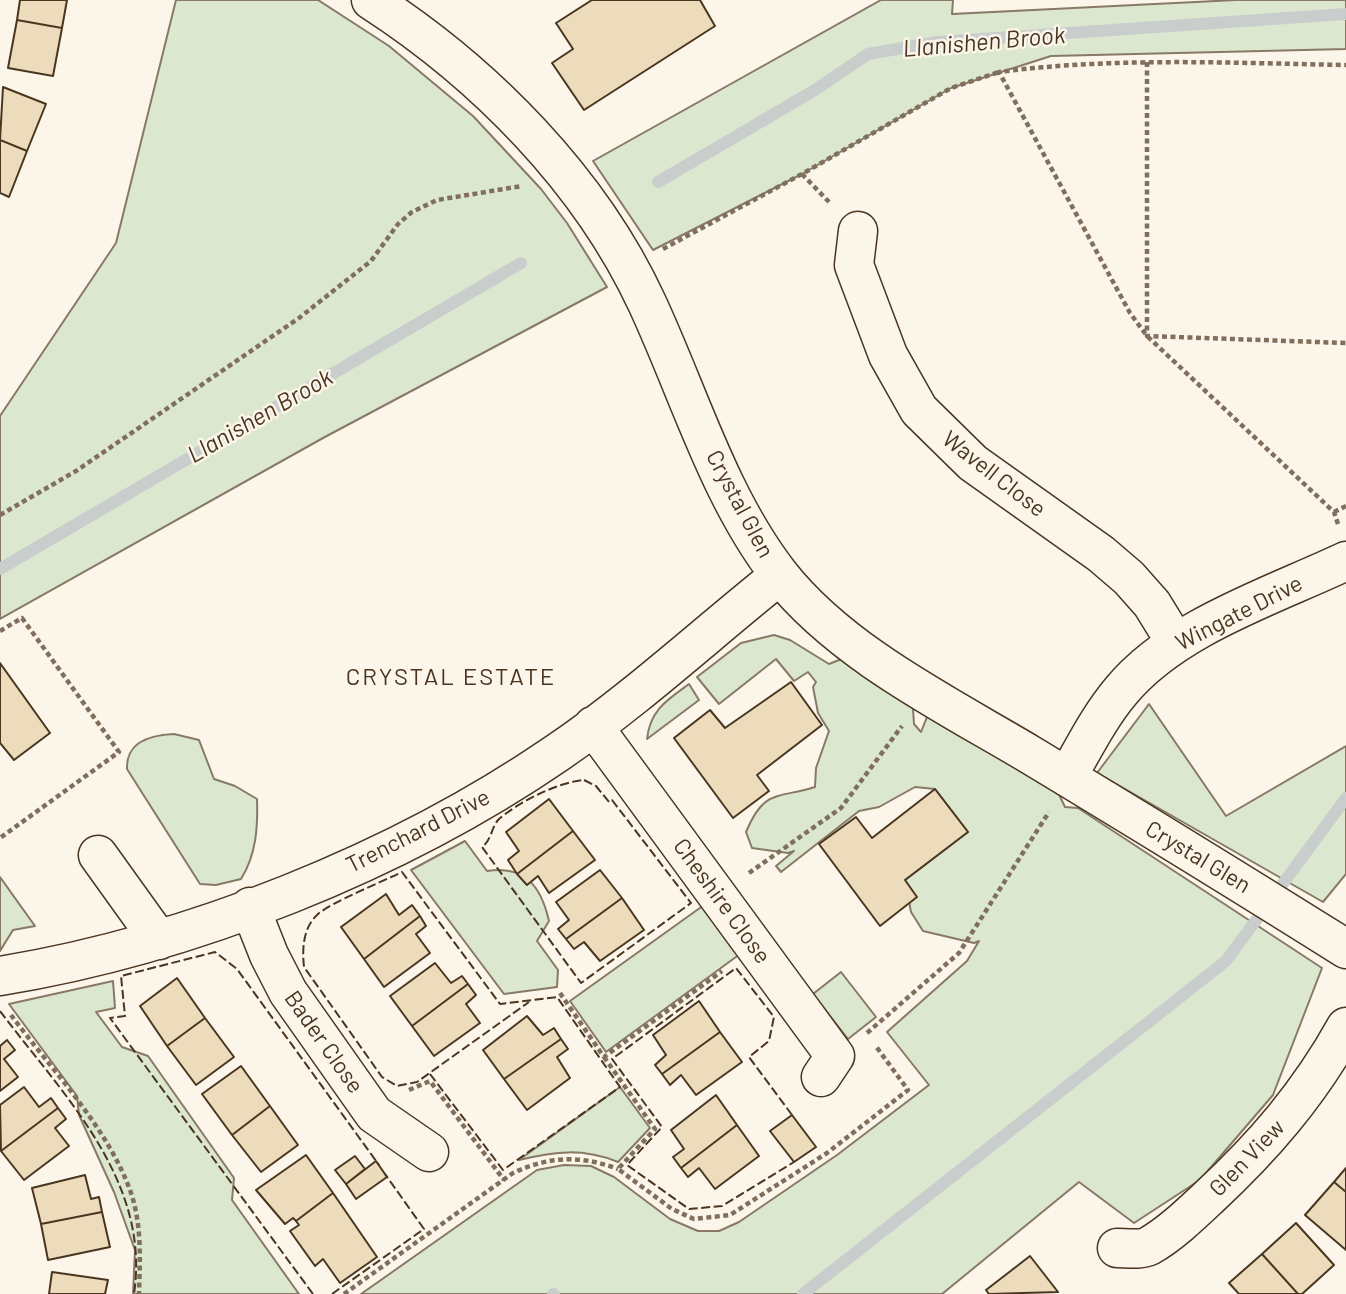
<!DOCTYPE html>
<style>
body{margin:0}
canvas{display:block;background:#fbf6e9}
</style>
<canvas width="1346" height="1294"></canvas>
<script>
const ctx = document.querySelector('canvas').getContext('2d');
ctx.lineJoin = 'round';
function fill(path, color) { ctx.fillStyle = color; ctx.fill(path, 'evenodd'); }
function stroke(path, color, width, dash) { ctx.strokeStyle = color; ctx.lineWidth = width; ctx.lineCap = dash ? 'butt' : 'round'; ctx.setLineDash(dash || []); ctx.stroke(path); }
function drawText(font, color, halo, rows, align = 'center') {
  ctx.font = font + ' Barlow,sans-serif'; ctx.lineWidth = 5; ctx.setLineDash([]); ctx.textBaseline = 'middle'; ctx.strokeStyle = halo; ctx.fillStyle = color; for (const [text, x, y, turn = 0] of rows) {
    ctx.save(); ctx.translate(x, y); ctx.rotate((+turn || 0) * Math.PI / 180); ctx.textAlign = isNaN(turn) ? turn : align; if (halo) ctx.strokeText(text, 0, 0); ctx.fillText(text, 0, 0); ctx.restore();
  }
}
const green = new Path2D(`
 M176,0H318L389,46L473,116L541,189L567,223L607,287L323,438L0,619V416L116,243Z
 M881,0H953L952,14L1236,0H1346V49L1051,56L951,88L802,174L653,250L593,161Z
 M774,635L790,640L829,664L849,656L912,694L914,724L921,732L929,712L1054,784L1065,807L1078,808L1322,968L1273,1095L1200,1180L1134,1223L1079,1182L942,1294H361L537,1170L564,1165L591,1166L614,1177L670,1219L698,1231H719L739,1222L837,1155L929,1085L887,1032L967,961L979,941L974,943L923,931L911,912L905,880L968,832L935,789L915,787L879,807L859,811L781,872L776,866L794,851L788,853L752,848L746,832C764,789 776,799 815,787L816,768L829,731L818,713L813,687L816,682L808,672L794,681L776,659L719,704L697,677L741,643Z
 M689,684L699,700L647,739C650,710 667,700 689,684Z
 M1149,704L1226,816L1346,746V874L1323,902L1097,773Z
 M174,734L199,740L214,779L235,786L257,799C258,828 256,855 241,879L216,885L200,884L127,769C126,741 151,735 174,734Z
 M465,841L487,871C525,865 541,886 549,921L537,941L558,970L557,987L504,994L411,870Z
 M0,877L35,926L13,930L0,951Z
 M704,905L740,954L606,1052L570,1001Z
 M841,972L876,1017L848,1039L813,994Z
 M113,981L115,1008L96,1012L122,1047L148,1056L234,1178L232,1200L299,1294H133L135,1250L114,1192L79,1115L77,1096L9,1004Z
 M620,1087L650,1128L618,1162C583,1148 555,1151 519,1160Z`);
const stream = new Path2D(`
 M658,182L815,90L868,54L937,42L1346,14
 M0,569L521,263
 M553,1294H554
 M803,1294L1226,961L1346,798`);
const building = new Path2D(`
 M20,0H67L62,28L17,20Z
 M592,0H700L715,26L584,110L552,63L573,49L556,23Z
 M17,20L62,28L53,76L8,68Z
 M3,87L46,104L27,151L0,140Z
 M0,140L27,151L9,197L0,193Z
 M0,663L50,733L14,760L0,743Z
 M791,682L822,725L757,775L769,791L733,818L674,738L710,710L725,728Z
 M935,789L968,832L905,880L917,897L880,926L819,844L856,817L872,838Z
 M549,799L573,831L517,874L508,860L519,851L506,832Z
 M573,831L595,860L549,893L538,876L527,885L517,874Z
 M600,870L622,898L566,939L558,929L569,920L556,902Z
 M386,894L399,915L412,905L420,916L364,959L341,927Z
 M622,898L644,930L600,961L584,942L574,949L566,939Z
 M420,916L426,926L416,934L430,953L384,987L364,959Z
 M435,963L451,983L462,976L468,984L412,1026L390,996Z
 M177,978L205,1018L167,1046L140,1006Z
 M468,984L476,995L466,1004L480,1023L434,1056L412,1026Z
 M699,1001L720,1032L662,1074L655,1065L666,1055L653,1035Z
 M527,1016L543,1035L554,1028L561,1039L504,1079L483,1050Z
 M205,1018L234,1057L196,1085L167,1046Z
 M720,1032L742,1062L696,1095L681,1075L670,1085L662,1074Z
 M561,1039L568,1049L557,1057L570,1078L527,1110L504,1079Z
 M7,1040L15,1050L4,1059L18,1077L0,1091V1046Z
 M241,1066L270,1106L232,1135L202,1094Z
 M24,1087L39,1107L51,1098L58,1108L1,1151L0,1105Z
 M716,1095L737,1125L681,1168L673,1157L684,1149L671,1130Z
 M270,1106L298,1145L261,1172L232,1135Z
 M58,1108L66,1119L55,1128L69,1146L24,1180L1,1151Z
 M792,1115L816,1147L794,1162L770,1131Z
 M737,1125L759,1156L715,1189L699,1168L688,1177L681,1168Z
 M306,1155L333,1193L296,1221L293,1218L285,1224L256,1190Z
 M355,1156L365,1169L346,1184L335,1170Z
 M376,1161L387,1177L356,1199L346,1184Z
 M1346,1168V1192L1334,1182Z
 M85,1175L91,1199L99,1197L102,1212L41,1224L32,1188Z
 M1334,1182L1346,1192V1250L1305,1215Z
 M333,1193L377,1257L340,1283L323,1259L315,1266L290,1231L299,1225L296,1221Z
 M102,1212L110,1247L48,1260L41,1224Z
 M1296,1223L1334,1265L1302,1294H1298L1262,1254Z
 M1262,1254L1298,1294H1239L1229,1283Z
 M1030,1256L1058,1292L989,1294L986,1290Z
 M52,1272L108,1280L105,1294H49Z`);
const path = new Path2D(`
 M1147,62V336L1346,343
 M802,174L830,203
 M663,249L802,174L951,88L999,72
 M1334,512L1346,506
 M0,515L76,471L299,318L371,261L398,224L412,212L437,200L522,186
 M1338,524L1334,512L1147,336L1130,313L999,72C1114,57 1231,63 1346,65
 M0,631L22,618L119,752L0,838
 M749,873L841,808L902,726
 M560,993L604,1057L722,971
 M11,1015C51,1069 109,1129 131,1193C142,1226 140,1260 139,1294
 M867,1033L959,953L1049,812
 M604,1057L655,1129L618,1169L672,1209L694,1219L730,1215L827,1153L908,1090L875,1045
 M409,1090L430,1081L504,1180
 M344,1294L513,1173C549,1156 581,1155 618,1169`);
const minor = new Path2D(`
 M371,0C484,73 590,180 647,303C689,393 718,495 779,574C840,652 945,704 1029,754C1135,818 1241,883 1346,949
 M858,231L854,265L888,355L919,410L973,463L1101,554L1129,578L1152,604L1176,643
 M593,726L835,1056L821,1077
 M1067,777C1084,748 1099,717 1121,691C1174,627 1272,596 1346,561
 M98,855L159,940
 M250,907L269,955L288,992L374,1114L429,1152
 M0,976C190,945 398,862 557,753C635,700 706,634 780,575
 M1117,1248C1126,1248 1141,1250 1149,1246C1170,1234 1190,1215 1208,1198C1263,1147 1309,1094 1346,1027`);
const fence = new Path2D(`
 M584,780L596,786L609,802L612,800L691,903L581,983L482,847C492,840 491,827 499,819C519,802 558,782 584,780Z
 M0,1011C63,1095 151,1180 134,1294
 M430,1074L503,1170L620,1087L557,997L500,1004L402,872C384,881 329,903 317,915C303,928 302,949 304,967L382,1077L397,1086L417,1082L529,1002
 M792,1115L749,1057L769,1041L774,1017L736,968L612,1059L662,1127L627,1165L689,1209L722,1206L794,1162
 M313,1294L110,1018L125,1016L121,976L215,952L237,969L379,1165
 M332,1294L424,1229L385,1174`);
const streetNames = [
 ["Wavell Close",994,474,38],
 ["Crystal Glen",740,504,62],
 ["Wingate Drive",1239,613,-27],
 ["Trenchard Drive",418,831,-27],
 ["Crystal Glen",1198,857,31],
 ["Cheshire Close",722,901,54],
 ["Bader Close",324,1042,55],
 ["Glen View",1247,1158,-46]
];
const waterNames = [
 ["Llanishen Brook",984,42,-5],
 ["Llanishen Brook",260,416,-30]
];
const neighbourhoodNames = [
 ["CRYSTAL ESTATE",451,677]
];
fill(green, '#dce7d0');
stroke(green, '#887966', 2);
stroke(stream, '#c9cecd', 12);
fill(building, '#ecdcbc');
stroke(building, '#4a3520', 2);
stroke(minor, '#4a3520', 41);
stroke(path, '#7f6f5c', 4.5, [5, 3.5]);
stroke(minor, '#fbf6e9', 38);
stroke(fence, '#4a3520', 2, [9, 3.5]);
drawText('23px', '#4a3520', '#fbf6e9', streetNames);
drawText('italic 24px', '#4a3520', '#fbf6e9', waterNames);
ctx.letterSpacing = '2px';
drawText('24px', '#4a3520', '#fbf6e9', neighbourhoodNames);
ctx.letterSpacing = '0px';
</script>
